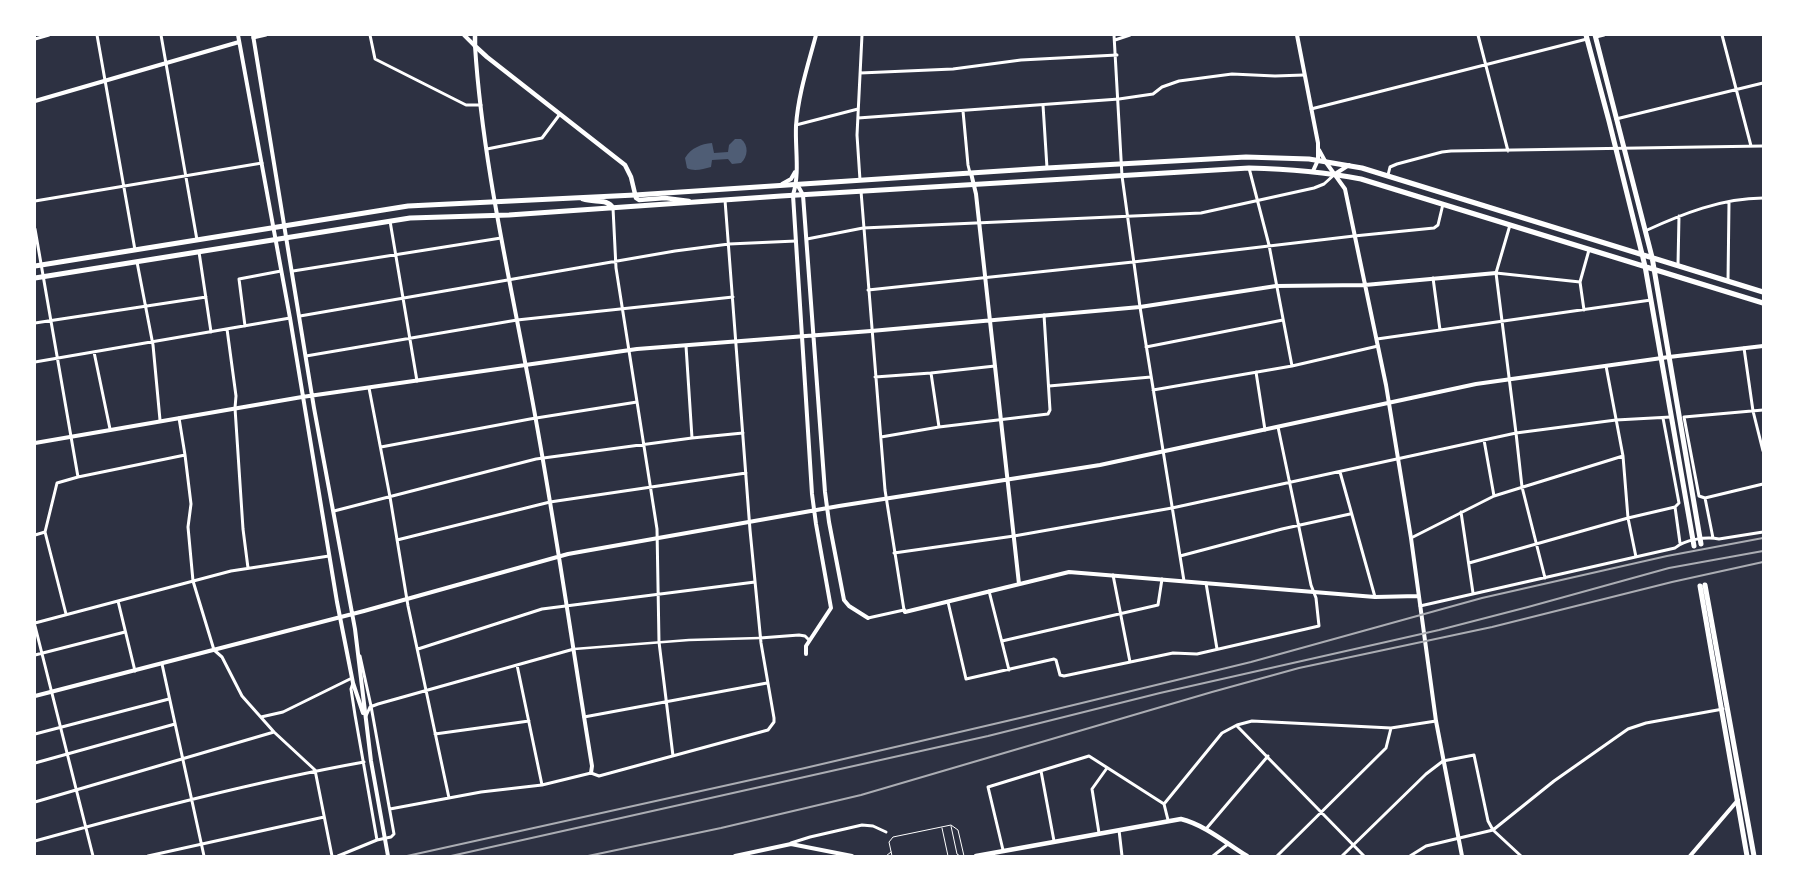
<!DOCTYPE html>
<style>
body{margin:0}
#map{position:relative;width:1798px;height:891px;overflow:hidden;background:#2d3142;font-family:Quicksand,sans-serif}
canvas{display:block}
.frame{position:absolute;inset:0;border:36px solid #fff;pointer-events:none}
</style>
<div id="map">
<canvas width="1798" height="891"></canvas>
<div class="frame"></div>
</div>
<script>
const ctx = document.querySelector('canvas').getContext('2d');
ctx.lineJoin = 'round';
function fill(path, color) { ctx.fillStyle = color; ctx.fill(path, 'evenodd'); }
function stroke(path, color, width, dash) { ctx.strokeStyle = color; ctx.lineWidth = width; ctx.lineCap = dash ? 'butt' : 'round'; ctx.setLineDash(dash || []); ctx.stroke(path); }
const water = new Path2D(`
 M735,139H741C749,145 748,157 741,163L732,164L728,159L712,160L711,167C703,169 694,172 687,168L685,158C691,148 701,144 712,143L714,153L728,152L729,145Z`);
const service = new Path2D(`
 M951,826L957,854L960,856
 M942,828L948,856
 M886,856L891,852
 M892,856L889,842L893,837L951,825L958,830L964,856`);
const pedestrian = new Path2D(`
 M574,649L689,640L760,638`);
const minor = new Path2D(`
 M97,35L135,250
 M161,35L197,240
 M370,35L375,59L466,105H481
 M1114,35L1122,176L1140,307L1184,581
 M1478,35L1508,151
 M1722,35L1751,146
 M1596,37L1604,35
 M253,38L266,35
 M35,39L49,35
 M1115,40L1130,35
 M860,73L953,69L1021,60L1117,55
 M1043,105L1047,168
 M1311,109L1587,39
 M963,111L968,165L970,173
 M858,118L1119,99L1153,94L1162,87L1179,81L1232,74L1275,76L1304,75
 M1616,119L1763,83
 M796,125L858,109
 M487,149L542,138L560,114
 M1249,168L1269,245L1292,366
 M1388,175L1390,167L1397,164L1442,152L1451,151L1763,146
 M860,180L857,135L862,35
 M861,191L885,490L904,610L868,618
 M35,201L262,163
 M613,208L616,268L657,529L659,642L673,756
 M390,221L417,381
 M1510,225L1496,273L1516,433L1522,487L1545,578
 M35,229L78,477
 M1645,231C1682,214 1722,198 1763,198
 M807,239L863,228L1201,213L1314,188L1324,184L1335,174
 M199,252L211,332
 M137,262L153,345L160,420
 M1678,265L1679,216
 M293,271L501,238
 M1496,273L1580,282
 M1433,278L1440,330
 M1728,281L1729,203
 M868,290L1133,262L1354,236L1434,228L1438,225L1443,204
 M1584,310L1580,282L1589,250
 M300,316L675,251L729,244L796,241
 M35,323L206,297
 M245,326L239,279L281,271
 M227,329L236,396L235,408L243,529L248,568
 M1377,339L1651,300
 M686,346L692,438
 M1146,347L1283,320
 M1744,348L1753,411L1763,451
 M94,352L110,429
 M306,356L517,320L733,297
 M35,362L290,318
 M1606,366L1623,456L1628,518L1636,557
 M1256,372L1265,430
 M931,373L939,427
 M875,377L931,373L995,366
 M1049,386L1151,377
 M369,388L390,497L408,606L449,798
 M1153,390L1292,366L1378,346
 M1684,417L1699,496L1705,498L1763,484
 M1684,417L1763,410
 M1663,418L1679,503L1675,507L1680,543
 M881,437L939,427L1048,414L1050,410L1044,315
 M1484,440L1494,496
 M381,447L530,419L637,402
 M185,455L191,504L188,527L193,581L214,650L222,657L242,696L274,732L315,770L332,856
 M1340,472L1375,597
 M1705,498L1713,538
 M334,511L536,459L692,438L743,433
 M1461,512L1473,593
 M35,535L45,532
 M1411,538L1494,496L1623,456
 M397,540L550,502L746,473
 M894,553L1014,536L1172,508L1516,433L1616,420L1671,417
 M1180,556L1282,529L1350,514
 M1469,563L1628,518L1675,507
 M1113,575L1130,662
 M1206,583L1217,649
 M989,591L1009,670
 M118,601L135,671
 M948,602L966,679L1054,659L1056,660L1060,675L1064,676L1173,653L1197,654L1319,626L1316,598L1311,585L1278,427
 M1420,606L1675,548C1684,540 1706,536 1719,539L1763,532
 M66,614L45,532L57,483L78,477L185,455L179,418
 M35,623L231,571L329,556
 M35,626L93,856
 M760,638L799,635L805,636L809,640
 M1002,641L1158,605L1162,579
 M418,649L542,609L755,582
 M35,655L125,632
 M162,664L204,856
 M517,665L542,785
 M353,683L351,689L355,715L377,840
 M366,716L370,707L378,704L574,649
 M261,717L283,712L352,678
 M584,717L767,683
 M1237,726L1364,856
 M35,734L169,699
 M435,734L529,721
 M35,763L175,724
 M1041,771L1054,841
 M35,802L274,732
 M1164,804L1222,733L1237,725L1252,721L1391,728L1436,721
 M390,809L481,792L542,785L591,773L599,776L768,730L774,722V718L761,643L750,530L725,200
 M1206,829L1268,756
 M1119,830L1122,856
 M1099,833L1092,789L1107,768
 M35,841C144,811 253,782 364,762
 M791,843L810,837L862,825L873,826L886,832
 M1003,850L988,787L1089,756L1164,804L1168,820
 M148,856L324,817
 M338,856L377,840L391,837L394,834L371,706L360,656
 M1213,856L1228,844
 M1277,856L1386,748L1391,728
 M1342,856L1426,774L1443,761L1474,755L1488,821L1493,830L1521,856
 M1410,856L1426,846L1493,830L1554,781L1628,729L1646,723L1723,709`);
const tertiary = new Path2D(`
 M238,35L290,318L337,602L353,683L363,713
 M253,35L314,408L355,629L371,761L388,856
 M464,35L475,46C482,154 506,261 526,367C552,499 570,633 592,766L591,773
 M1297,35L1318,143V160L1313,171
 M35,101L239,42
 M1319,150L1325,161L1345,189L1386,385L1411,538L1436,721L1462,856
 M971,173L976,194L1019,584
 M1335,174L1349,165
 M782,184L791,179L795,172
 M797,184L803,195L825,492L829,522L844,600L849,606L868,618
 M35,443L302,397L637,349L871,331L1140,307L1276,286L1365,285L1496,273
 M904,610L905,612L1069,572L1375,597L1418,596
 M806,654V646L831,608L816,524L812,494L793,195C800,173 795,149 796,126C798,95 808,65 816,35
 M35,696L364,611L568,554L839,506L1100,465L1476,384L1669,357L1763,346
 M735,856L791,844L852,856
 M1690,856L1738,800`);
const secondary = new Path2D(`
 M475,35V46L487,57L625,165L631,177L636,198L639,200L665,198L689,201
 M976,856L1181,819C1205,825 1226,843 1247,856`);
const trunk = new Path2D(`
 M1586,35L1609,121L1645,266L1694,546
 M1595,35L1652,257L1701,544
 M583,199C594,203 608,198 613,208
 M35,266L408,206L635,195L1047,168L1246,157L1309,159L1362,168L1763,292
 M35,278L410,218L509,215L781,196L1249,168C1287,169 1324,172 1361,179L1763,303
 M1705,585L1754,856
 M1700,586L1747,856`);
const rail = new Path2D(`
 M407,856L805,768L1024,717L1251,662L1482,598L1667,556L1763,538
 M451,856L988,736L1160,693L1439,630L1528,607L1669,568L1763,551
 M588,856L721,828L861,795L1212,692L1299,668L1492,627L1672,582L1763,562`);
fill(water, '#4f5d75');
stroke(service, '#fff', 1);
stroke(pedestrian, '#fff', 2.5);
stroke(minor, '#fff', 3);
stroke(tertiary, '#fff', 4);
stroke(secondary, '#fff', 4.5);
stroke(trunk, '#fff', 5);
stroke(rail, '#abadb3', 2);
</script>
